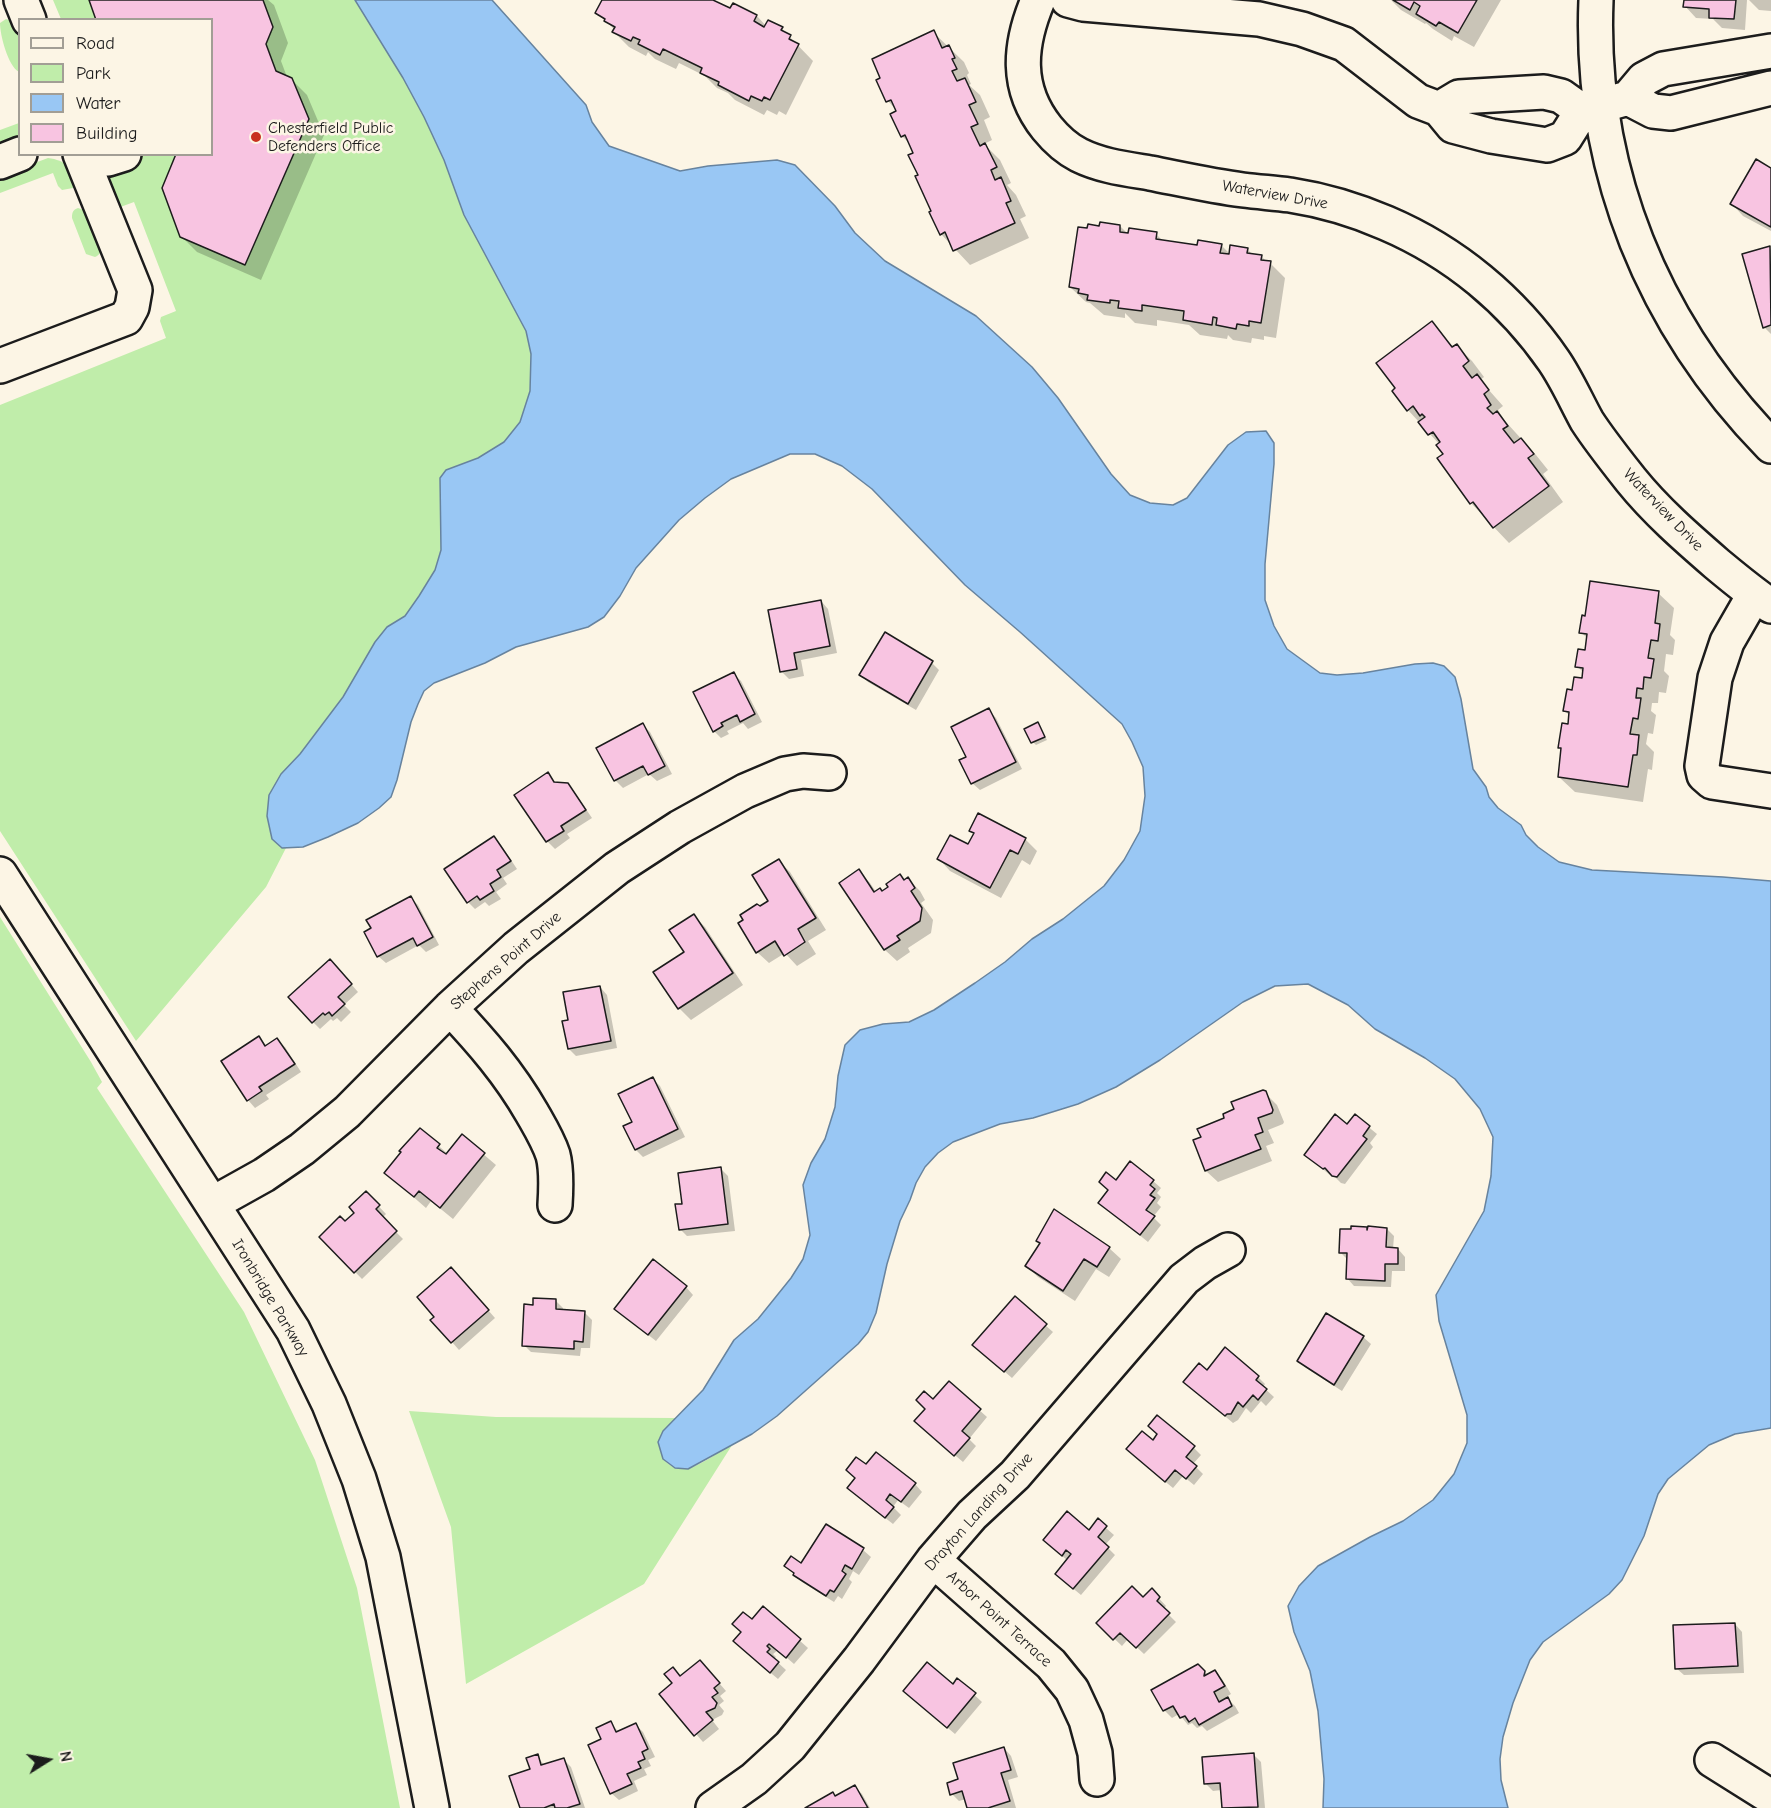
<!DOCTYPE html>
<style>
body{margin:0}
#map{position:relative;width:1771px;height:1808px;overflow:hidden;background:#fcf5e5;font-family:"Comic Neue",sans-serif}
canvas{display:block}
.legend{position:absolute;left:18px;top:18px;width:195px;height:138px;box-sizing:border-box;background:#fcf5e5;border:2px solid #a29e95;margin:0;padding:8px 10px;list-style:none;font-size:18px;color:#1c1c1c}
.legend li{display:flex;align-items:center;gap:12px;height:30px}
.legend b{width:30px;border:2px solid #a29e95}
.north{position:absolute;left:18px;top:1730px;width:60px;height:60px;-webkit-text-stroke:4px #fcf5e5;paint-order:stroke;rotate:79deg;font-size:16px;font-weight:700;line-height:24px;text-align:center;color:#1c1c1c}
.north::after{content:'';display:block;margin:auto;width:21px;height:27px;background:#1c1c1c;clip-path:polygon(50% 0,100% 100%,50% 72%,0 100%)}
</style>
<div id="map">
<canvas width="1771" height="1808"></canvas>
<ul class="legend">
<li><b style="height:8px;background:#fcf5e5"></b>Road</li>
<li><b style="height:16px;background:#c0edaa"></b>Park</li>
<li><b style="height:16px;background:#99c7f4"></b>Water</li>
<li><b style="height:16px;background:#f8c4e1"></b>Building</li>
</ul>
<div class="north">N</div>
</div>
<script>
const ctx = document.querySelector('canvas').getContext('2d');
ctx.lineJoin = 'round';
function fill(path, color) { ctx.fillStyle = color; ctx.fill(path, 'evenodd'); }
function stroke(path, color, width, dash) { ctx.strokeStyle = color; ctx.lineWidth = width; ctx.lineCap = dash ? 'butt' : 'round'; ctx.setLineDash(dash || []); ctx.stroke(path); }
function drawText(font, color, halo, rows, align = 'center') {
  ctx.font = font + ' "Comic Neue",sans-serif'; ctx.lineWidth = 5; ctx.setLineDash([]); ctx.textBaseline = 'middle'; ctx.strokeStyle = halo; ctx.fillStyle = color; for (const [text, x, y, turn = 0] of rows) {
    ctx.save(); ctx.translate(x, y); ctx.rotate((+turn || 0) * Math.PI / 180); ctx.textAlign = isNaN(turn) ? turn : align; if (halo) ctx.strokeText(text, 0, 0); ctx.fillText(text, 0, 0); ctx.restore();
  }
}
const green = new Path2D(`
 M53,0H355L403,78L424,117L444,160L464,215L526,331L531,354L530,392L520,422L504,442L478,458L446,470L441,524V550L435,570L419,596L405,616L387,627L362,664L343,697L300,754L281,774L282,848H286L266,887L136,1041L0,831V405L166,338L160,321L161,317L176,311L134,202L115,209L101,176L135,161L143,155L212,154V20L61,19Z
 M6,19C24,23 19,57 19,72C8,66 0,35 0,23Z
 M19,123V142L0,149V130Z
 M48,158C65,160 77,169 73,188L62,190L58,186L53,173L0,193V176Z
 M78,208L87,211L101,247C101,252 100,255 95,257L86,254L72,218C72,212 73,210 78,208Z
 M0,917L91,1062L102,1082L97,1088L244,1312L315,1460L357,1588L400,1808H0Z
 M409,1411L496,1417L677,1418L663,1431V1459C666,1462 671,1466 675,1468C692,1474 720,1451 734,1442L644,1584L466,1684L451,1527Z`);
const water = new Path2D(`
 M355,0H492L586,105L592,122L609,146L680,171L708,166L777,160L795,165L835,206L855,233L885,261L976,316L1032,367L1058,398L1111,474L1130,495L1150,503L1173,505L1187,498L1228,445L1246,432L1266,431L1274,443V464L1265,564V600L1274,626L1287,649L1320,673L1337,675L1363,673L1415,664L1433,663L1444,666L1455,677L1461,699L1473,769L1486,787L1489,797L1498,808L1521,825L1526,835L1538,847L1559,862L1592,870L1723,877L1771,881V1428L1735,1434L1709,1445L1668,1479L1658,1494L1644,1536L1622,1580L1609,1594L1543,1642L1530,1660L1513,1703L1503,1737L1500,1759L1501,1780L1508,1808H1323L1324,1779L1318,1711L1310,1671L1294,1632L1288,1606L1299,1586L1318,1566L1370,1537L1403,1521L1433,1500L1454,1474L1467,1443V1415L1439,1321L1436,1295L1484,1211L1491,1176L1493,1137L1480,1109L1455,1079L1425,1058L1375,1029L1348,1005L1308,984L1275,986L1243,1002L1160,1060L1116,1087L1078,1104L1033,1118L1000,1124L953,1142L938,1153L925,1167L916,1183L910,1200L900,1221L887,1264L876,1313L868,1332L858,1344L777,1416L752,1434L688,1469L675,1468L663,1459L658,1442L663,1431L703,1390L734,1340L758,1319L791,1278L803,1259L810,1235L803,1185L811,1163L825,1139L835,1107L838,1076L845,1045L860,1030L883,1024L909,1022L934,1010L975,983L1005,962L1032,939L1063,919L1104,886L1124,860L1140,831L1145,796L1143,767L1132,742L1122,724L1020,632L965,585L872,489L842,466L815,454H790L731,479L705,498L679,520L636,568L620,596L604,617L588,627L516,647L485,663L434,683L424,691L418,704L411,722L397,780L391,797L379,808L358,823L328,837L303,847L282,848L272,839L267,816L269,795L281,774L300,754L343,697L375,642L387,627L405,616L419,596L435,570L441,550L440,478L446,470L478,458L504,442L520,422L530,391L531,354L526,331L464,215L444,160L424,117L403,78Z`);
const shadow = new Path2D(`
 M90,0H268L274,5L288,43L281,61L287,77L291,79L307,95L324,135L261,280L197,252L181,236L212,154V20Z
 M604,0H710L730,10L733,5L757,16L766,26L782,29L813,61L786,115L779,111L777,115L767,110L764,115L735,100L728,93L717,88L705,76L679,63L676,69L655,59L648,52L646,56L629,47L614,32L615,30L597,13Z
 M1391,0H1501L1474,47L1454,36L1452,41L1433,29L1426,23L1425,24L1401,10Z
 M1685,0H1747L1745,30L1722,28L1713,19L1696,18L1685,6Z
 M1749,0H1771V11L1759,10Z
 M933,32L964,62L969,73L967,75L971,84L969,85L980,95L990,117L984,120L992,140L986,143L988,148L1000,160L1011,183L1007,185L1016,195L1026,216L1020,219L1029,238L970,265L941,234L920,176L915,154L912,146L902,136L898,112L888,101L878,81Z
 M1771,169V231L1743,216L1732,204Z
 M1120,226L1130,236L1156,234L1163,241L1199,247L1221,245L1231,255L1247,249L1253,255L1261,256L1267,262L1270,263L1285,278L1276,338L1264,336V340L1252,338L1251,343L1233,340L1228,335L1227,339L1200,335L1189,325L1157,320V326L1135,323L1125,313V318L1104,315L1090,303L1086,302L1070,287L1101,228Z
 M1769,248L1771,250V334L1764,327Z
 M1431,323L1454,348L1457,346L1472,361L1484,377L1480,380L1503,406L1498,410L1505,421L1536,455L1548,470L1543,474L1563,502L1509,543L1471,503L1439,458L1445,454L1440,445L1408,410Z
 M1658,593L1674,608L1670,635L1675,640L1673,655L1666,654L1664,671L1669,676L1666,693L1659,692L1658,703H1652L1651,711L1656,715L1653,734L1648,733L1646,744L1654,752L1652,770L1648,769L1643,802L1575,792L1559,777L1563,751L1559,747L1569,726L1570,716L1565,711L1573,691L1583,680L1584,673L1577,666L1586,652L1588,639L1581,632Z
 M821,601L828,609L837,653L801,660L804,676L789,679L781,671Z
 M885,635L932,663L939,670L916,710L868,682L861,675Z
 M734,674L741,681L762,722L748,729L743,723L727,731L729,734L721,738L714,731Z
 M989,710L996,718L1022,769L980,790L972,783L968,758Z
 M1038,724L1047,740L1036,745L1033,742Z
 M643,725L650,732L672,774L657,781L649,774L623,788L615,780L598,748Z
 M548,774L557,784L567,785L575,793L592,818L567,834L570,838L555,849L547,841L516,795Z
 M979,815L1026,840L1037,851L1030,865L1022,860L1001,898L950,871L939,859L968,846L975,835L971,831Z
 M494,838L501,845L517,869L503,878L507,884L496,892L501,899L489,906L485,902L475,909L468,902Z
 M779,861L790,872L826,930L808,941L816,954L797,966L785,953L769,963L757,952L760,907L770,901Z
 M859,871L870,883L876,892H883L908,879L920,891L925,900L921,903L933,920L931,933L908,948L910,952L897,961L885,950L841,884Z
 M411,898L418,905L439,945L426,952L419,945L386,963L378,956Z
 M694,916L705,927L743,985L691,1020L679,1008L655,972L686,952Z
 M337,968L358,992L344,1005L351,1012L341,1022L337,1018L333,1021L331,1019L320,1029L313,1022Z
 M600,987L607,995L617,1048L576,1056L569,1049L570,1021Z
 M259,1038L266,1045L277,1040L285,1047L301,1072L266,1095L269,1099L255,1108L248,1100L223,1062Z
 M653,1079L660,1086L685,1137L643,1157L636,1150L625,1127L634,1123Z
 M1265,1093L1277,1105L1284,1122L1283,1124L1268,1130L1274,1143L1266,1146L1272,1161L1218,1182L1206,1171L1194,1141L1202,1138Z
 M1355,1116L1377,1134L1370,1143L1373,1147L1345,1184L1341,1183L1332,1174L1331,1176L1306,1155L1348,1126Z
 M420,1130L448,1154L462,1136L496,1165L453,1219L431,1201L426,1208L386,1173Z
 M721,1169L728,1176L735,1231L687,1236L680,1229L684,1205Z
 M1153,1181L1161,1188L1157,1193L1161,1197L1157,1203L1161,1207L1153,1217L1161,1225L1148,1242L1100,1203L1116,1182Z
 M366,1193L386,1214L382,1218L403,1239L362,1279L321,1237L345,1223L356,1213Z
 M1352,1227L1387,1229L1394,1236L1393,1249H1398L1405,1257V1271H1392L1391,1287L1354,1286L1347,1278L1348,1260L1340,1252L1352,1231Z
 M1109,1248L1121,1259L1109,1277L1096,1269L1075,1301L1038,1277L1027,1266Z
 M458,1276L495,1318L459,1350L452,1342Z
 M686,1287L693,1295L656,1341L624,1316Z
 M556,1301L563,1308V1311L584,1312L592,1320L590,1348H581L580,1356L531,1352L524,1345L534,1307Z
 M1045,1325L1053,1332L1012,1378L982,1352Z
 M1363,1337L1371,1344L1342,1391L1306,1368L1299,1361Z
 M1207,1372L1258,1377L1265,1384L1263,1387L1274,1397L1266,1406L1261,1401L1251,1413L1246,1408L1238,1420L1233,1423L1193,1389Z
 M949,1383L987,1417L969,1439L976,1446L963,1462L923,1428L933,1401Z
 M1159,1435L1194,1448L1201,1455L1193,1464L1203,1474L1194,1485L1183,1476L1173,1488L1135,1457L1153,1442Z
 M866,1466L915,1484L922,1492L909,1508L898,1500L893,1507L901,1515L893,1524L856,1495Z
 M1098,1521L1114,1535L1105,1545L1115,1555L1081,1595L1064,1581L1068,1561L1052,1547L1089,1532Z
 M826,1526L863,1550L871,1557L859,1575L853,1571L849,1579L852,1582L842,1599L838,1596L834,1602L802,1582L786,1566L801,1565Z
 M1152,1591L1166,1606L1163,1609L1176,1622L1144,1654L1128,1639L1122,1646L1098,1623L1143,1599Z
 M763,1608L808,1648L794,1664L778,1650L773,1654L776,1657L774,1659L786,1670L778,1679L742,1649Z
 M1735,1624L1742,1632L1744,1673L1684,1675L1676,1668Z
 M1198,1666L1208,1675L1215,1671L1222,1679L1231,1694L1226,1697L1235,1706L1239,1713L1207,1731L1202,1726L1197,1728L1192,1723L1188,1725L1179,1714L1172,1718L1164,1710Z
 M707,1669L726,1691L720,1696L724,1701L719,1705L724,1711L722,1715L712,1720L719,1729L703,1742L661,1694L681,1678Z
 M958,1680L982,1702L955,1734L912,1698L953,1686Z
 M610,1723L619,1732L636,1725L643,1732L655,1757L648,1760L651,1766L644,1769L647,1775L634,1781L638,1791L619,1800L611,1793L603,1740Z
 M1004,1748L1011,1756L1018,1777L1008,1780L1016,1808H969L966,1799L959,1801L952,1794L960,1780Z
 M1254,1755L1261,1762L1265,1808H1224L1222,1790L1213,1791L1205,1783Z
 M537,1756L545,1766L564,1760L571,1767L585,1808H521Z
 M855,1787L862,1794L870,1808H808L833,1794L836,1797Z`);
const building = new Path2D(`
 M89,0H263L273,27L266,44L276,71L292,78L309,119L245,265L180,237L162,188L176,154H212V20H96Z
 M602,0H713L730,8L733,3L757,15L754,21L764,27L768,20L783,27L781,30L791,35L789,39L799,44L770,100L764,97L762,101L751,96L749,101L718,85L719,82L700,73L702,68L663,49L660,55L638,44L640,40L633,37L631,41L612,32L615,27L604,21L605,19L595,13Z
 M1393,0H1477L1458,33L1439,22L1436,26L1416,14L1420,6L1414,2L1410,10Z
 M1684,0H1736L1734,19L1709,18V9L1683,7Z
 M934,30L942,48L949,45L955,58L952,59L957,69L952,71L957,81L965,78L976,102L969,105L978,124L971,127L980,146L985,143L997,167L991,170L995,180L1001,177L1011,201L1006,203L1015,223L953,251L945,232L940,235L929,212L931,211L915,176L918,175L908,155L913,153L905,135L901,137L890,114L896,111L891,100L886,102L876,80L880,78L872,59Z
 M1756,159L1771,168V227L1730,204Z
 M1100,222L1120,225V232L1128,233L1129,228L1157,232L1156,239L1197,245L1198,240L1222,244L1220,253L1229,254L1230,245L1248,248L1247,253L1262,255L1261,260L1271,261L1261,323L1249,321V326L1237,324L1236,329L1216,325L1217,318L1213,317L1212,325L1183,320L1184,311L1142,305V311L1118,308L1119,301L1110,300V303L1087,300L1088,295L1078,293L1079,289L1069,287L1078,227L1087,228L1088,224L1099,226Z
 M1770,246L1771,325L1763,328L1742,254Z
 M1432,321L1452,347L1457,344L1469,361L1463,366L1472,378L1477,374L1489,390L1484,394L1491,405L1487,408L1493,414L1497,411L1508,426L1503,429L1514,443L1521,438L1534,454L1528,458L1549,486L1493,528L1473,502L1470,504L1437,458L1443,454L1436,445L1440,442L1433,432L1428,435L1418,422L1425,417L1422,414L1420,416L1413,406L1407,411L1392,391L1395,388L1376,363Z
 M1590,581L1659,591L1655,623L1660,624L1658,641L1651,640L1648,658L1654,659L1651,678L1644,677L1643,689L1637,688L1636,698H1641L1638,719L1633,718L1630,734L1639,735L1637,755H1633L1628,787L1558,777L1561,748H1558L1562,723L1568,724L1569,712L1563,711L1567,689L1572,690L1574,677L1582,678L1583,668L1575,667L1578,649L1585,650L1587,634L1579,633L1582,615L1585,616Z
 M821,600L830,646L794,653L797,669L780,672L768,610Z
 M885,632L933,661L908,704L859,675Z
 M734,672L755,714L740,722L737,715L721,723L723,726L713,732L693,692Z
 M989,708L1016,762L971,784L959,760L966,757L951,727Z
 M1038,722L1045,737L1031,743L1024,729Z
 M643,723L665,766L648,775L643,766L614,781L596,748Z
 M548,772L554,782L568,783L586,810L561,826L564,831L546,842L514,795Z
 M978,813L1026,838L1018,854L1010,850L990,888L937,859L950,835L968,844L974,833L969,831Z
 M494,836L511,861L497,870L501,877L490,884L494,891L480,900L477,896L467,903L444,869Z
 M779,859L816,918L798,929L805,942L784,956L775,941L756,953L738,923L743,920L740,915L757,904L760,906L768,901L752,875Z
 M859,869L874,892L880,888L882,891L888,887L886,884L900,874L904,880L908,877L915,888L911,891L922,908L920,921L897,936L900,940L884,950L839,883Z
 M411,896L433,937L417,946L413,938L377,957L364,932L371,928L366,920Z
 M694,914L733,973L678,1009L653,972L684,952L669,930Z
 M330,959L352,984L338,997L345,1004L332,1016L329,1012L325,1015L323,1013L312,1023L288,997Z
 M600,986L611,1041L568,1049L562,1021L568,1020L563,992Z
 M259,1036L265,1046L277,1038L295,1064L259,1087L262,1091L247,1101L221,1061Z
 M653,1077L678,1129L635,1150L623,1126L632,1122L618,1094Z
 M1263,1090L1266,1091L1273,1110L1272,1113L1258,1118L1263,1132L1255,1135L1261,1149L1205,1171L1193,1140L1201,1137L1197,1129L1224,1118L1223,1114L1234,1109L1231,1102Z
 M1335,1114L1347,1124L1355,1114L1370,1126L1363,1136L1367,1139L1337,1177L1332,1176L1325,1168L1323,1169L1304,1155Z
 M420,1128L440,1144L437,1148L446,1154L462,1134L485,1153L440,1208L419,1191L414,1197L384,1173L401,1152L399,1151Z
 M1130,1161L1154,1180L1150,1185L1155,1189L1150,1195L1155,1198L1146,1210L1155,1216L1140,1235L1098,1203L1108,1190L1099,1182L1106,1172L1116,1180Z
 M721,1167L728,1224L679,1230L675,1204H682L678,1173Z
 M366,1191L380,1205L376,1209L397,1231L354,1273L319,1237L340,1216L345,1221L354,1213L349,1207Z
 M1054,1209L1110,1247L1097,1267L1084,1259L1063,1291L1025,1266L1040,1243L1036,1241Z
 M1351,1226L1367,1227V1230L1368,1226L1387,1228L1386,1247L1398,1248V1264H1385V1281L1346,1279L1347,1253H1339L1340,1229H1351Z
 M653,1259L687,1286L648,1335L614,1309Z
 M451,1267L489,1310L451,1343L430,1320L434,1317L417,1297Z
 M1015,1296L1047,1324L1004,1372L972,1345Z
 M533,1298L556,1299V1309L585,1311L583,1342L574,1341V1349L522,1346L524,1304L533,1305Z
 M1326,1313L1364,1336L1334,1385L1297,1361Z
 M1225,1347L1259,1376L1256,1380L1267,1389L1258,1400L1253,1395L1243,1407L1238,1402L1231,1414H1227L1225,1416L1183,1382L1199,1363L1207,1370Z
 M949,1381L981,1409L962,1431L970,1438L954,1456L914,1421L925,1409L916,1400L924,1391L933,1399Z
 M1157,1415L1195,1446L1186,1457L1197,1466L1186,1479L1175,1470L1165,1482L1126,1449L1142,1431L1153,1440L1157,1434L1148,1426Z
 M876,1452L916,1483L901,1502L890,1494L886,1500L894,1507L885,1518L847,1488L855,1478L846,1470L856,1457L866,1464Z
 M1067,1511L1089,1530L1098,1518L1107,1526L1098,1537L1109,1547L1073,1589L1055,1574L1071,1554L1066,1550L1062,1556L1043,1540Z
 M826,1524L864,1548L852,1569L845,1565L842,1571L846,1574L834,1592L830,1590L826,1596L793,1575L794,1573L784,1566L791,1556L801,1563Z
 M1132,1586L1143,1597L1152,1588L1160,1597L1157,1601L1170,1613L1136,1648L1120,1633L1113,1640L1096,1623Z
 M763,1606L801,1639L786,1658L769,1644L767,1646L770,1649L767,1652L779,1662L770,1673L733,1641L741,1632L732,1624L743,1612L752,1619Z
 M1735,1623L1738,1666L1675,1669L1673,1625Z
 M700,1660L720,1683L714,1688L718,1693L712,1697L717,1703L715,1708L706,1712L713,1720L694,1736L659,1694L672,1683L664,1674L673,1667L680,1676Z
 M927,1662L953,1684L957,1678L976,1693L947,1728L903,1691Z
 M1198,1664L1205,1671L1204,1676L1215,1670L1225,1686L1214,1692L1219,1702L1228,1697L1232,1706L1199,1725L1195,1718L1189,1722L1185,1716L1180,1718L1173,1706L1163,1711L1151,1690Z
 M611,1721L616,1732L636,1723L648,1749L642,1752L645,1759L638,1762L641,1768L627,1774L632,1784L610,1794L588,1745L601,1739L596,1728Z
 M1004,1747L1011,1770L1001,1773L1010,1801L988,1808H967L962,1791L950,1795L947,1783L958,1779L953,1763Z
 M1254,1753L1258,1807L1222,1808L1220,1783L1204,1784L1202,1757Z
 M538,1754L541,1765L564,1758L580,1804L567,1808H555L554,1804L544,1808H520L509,1776L530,1769L526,1758Z
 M855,1785L868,1808H805L833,1792L835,1796Z`);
const minor = new Path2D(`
 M21,0L29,20
 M1038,0C1019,45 1015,88 1047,128C1056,139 1067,149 1079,155C1101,166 1126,169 1150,173C1181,179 1212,186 1243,190C1259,192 1274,193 1290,195C1322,200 1356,210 1386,223C1454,252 1512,300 1554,361C1567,380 1576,401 1587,421C1600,441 1616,461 1631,480C1656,511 1687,538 1717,564C1735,579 1752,593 1771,606
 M1068,0L1083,4L1259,19L1302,29L1344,44L1418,101L1439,109L1459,97L1544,92L1561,96L1582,111L1628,98L1644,79L1663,69L1771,51
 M1596,0C1589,170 1653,325 1771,446
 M1628,98L1653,111L1671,113L1771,88
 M1439,109L1453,126L1491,136L1547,145L1565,138L1582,111
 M90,154L108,159L124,154
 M0,162L20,154
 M0,366L126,318L132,307L135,290L80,154
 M1754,595L1727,642L1715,678L1702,766L1704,775L1712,782L1771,791
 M0,874L293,1330L329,1404L359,1479L383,1557L432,1808
 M450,1008C482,1042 509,1073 532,1113C540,1127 548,1140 553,1155C557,1170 556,1189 555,1205
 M212,1204L264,1175L302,1149L347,1112L450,1008L516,948L617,868L680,827L745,791L785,774L803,771L829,773
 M933,1560L1051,1664L1072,1690L1086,1720L1095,1753L1097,1779
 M1712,1760L1771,1797
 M713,1808L754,1779L790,1746L859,1660L933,1560L972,1515L1015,1475L1184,1279L1205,1263L1228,1250`);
const markers = [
 [256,137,6,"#c8321e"]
];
const poiNames = [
 ["Chesterfield Public",268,128],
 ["Defenders Office",268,146]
];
const streetNames = [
 ["Waterview Drive",1275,195,10],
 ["Waterview Drive",1663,510,46],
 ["Stephens Point Drive",506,961,-41],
 ["Ironbridge Parkway",270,1298,59],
 ["Drayton Landing Drive",979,1512,-48],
 ["Arbor Point Terrace",999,1619,42]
];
fill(green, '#c0edaa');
fill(water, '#99c7f4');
stroke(water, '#67839e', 1.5);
fill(shadow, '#0003');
fill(building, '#f8c4e1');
stroke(building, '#1c1c1c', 1.5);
stroke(minor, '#1c1c1c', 38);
stroke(minor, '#fcf5e5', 33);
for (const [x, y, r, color] of markers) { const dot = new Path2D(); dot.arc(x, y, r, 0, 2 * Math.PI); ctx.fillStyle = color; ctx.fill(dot); stroke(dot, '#fcf5e5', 2); }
drawText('16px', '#1c1c1c', '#fcf5e5', poiNames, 'left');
drawText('16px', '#1c1c1c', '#fcf5e5', streetNames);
</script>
